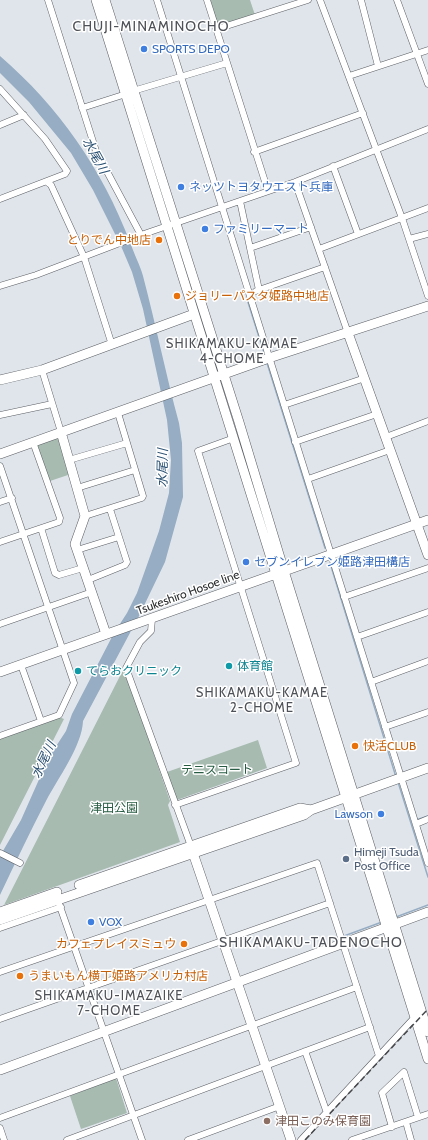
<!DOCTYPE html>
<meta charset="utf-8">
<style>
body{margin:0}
canvas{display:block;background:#e0e5eb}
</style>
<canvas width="428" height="1140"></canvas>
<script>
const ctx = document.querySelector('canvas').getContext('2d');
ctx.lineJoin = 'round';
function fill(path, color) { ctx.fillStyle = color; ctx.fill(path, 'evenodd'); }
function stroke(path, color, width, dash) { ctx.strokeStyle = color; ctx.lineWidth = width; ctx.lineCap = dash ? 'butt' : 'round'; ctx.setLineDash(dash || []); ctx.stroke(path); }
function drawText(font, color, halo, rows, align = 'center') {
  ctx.font = font + ' Cabin,"Noto Sans JP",sans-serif'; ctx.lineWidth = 3; ctx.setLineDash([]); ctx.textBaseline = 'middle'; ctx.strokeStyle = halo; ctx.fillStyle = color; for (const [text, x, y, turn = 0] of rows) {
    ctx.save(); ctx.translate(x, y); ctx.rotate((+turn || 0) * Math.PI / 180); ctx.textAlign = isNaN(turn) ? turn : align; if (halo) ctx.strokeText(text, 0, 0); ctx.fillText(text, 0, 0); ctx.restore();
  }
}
const green = new Path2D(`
 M209,0H250L255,15L220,26L217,24Z
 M59,436L71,474L50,481L37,444Z
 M124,668L170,801L168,805L180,842L4,905Z
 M59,717L64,719L0,845V738Z
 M258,740L267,768L177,800L167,772Z
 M116,1078L127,1113L81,1129L70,1096Z`);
const water = new Path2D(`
 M0,56C59,107 102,169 130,242C134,254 140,265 143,276C156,325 166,375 179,423L182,443L183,497L165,562L139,616L83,721C82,746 58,778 46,801C30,832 15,863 0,895V856L21,820L49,757L66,731L72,714L114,633L127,613L137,593L159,531L169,493L171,460L167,420L143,309L132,272L121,246L93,190L71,153L29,102L0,73Z`);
const stream = new Path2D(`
 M247,299L265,356
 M267,363L325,548
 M330,563L396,777
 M398,782L428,877
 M416,820L428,816
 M396,917L428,905
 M344,936L382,922`);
const street = new Path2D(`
 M48,0L96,151L141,235
 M157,0L428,863
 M207,0L268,191
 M320,0L402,218L428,296
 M361,0L378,66
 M397,0L428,84
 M217,29L308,0
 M349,76L428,50
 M0,89L45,139L67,171L65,174L0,199
 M133,91L227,63
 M82,108L126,94
 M0,125L24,115
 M254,152L363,113
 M333,166L358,234
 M47,182L51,185L84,257L112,345
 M295,182L348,333
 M240,201L250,248
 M409,239L428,234
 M319,249L428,208
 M0,286L36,275L141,235L295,182L428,129
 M259,290L250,248L311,227
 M256,291L325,267
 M42,370L61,432
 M284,405L365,378
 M0,415L52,404
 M386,437L428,421
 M295,442L377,414
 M69,460L127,443
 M0,466L74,683L59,715L0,736
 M308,479L390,450
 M77,488L135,470
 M0,502L12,498
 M85,516L142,498L143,496L118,413
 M41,528L55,573L59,575L83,568
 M0,542L59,522L60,518L33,442
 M77,550L119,537
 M88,580L125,565L127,562L110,509
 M344,597L428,568
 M152,619L151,631L140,642L126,668L192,849
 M0,624L92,592
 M357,637L428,612
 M21,665L41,721
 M371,682L428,661
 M385,727L428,712
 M175,805L296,763L198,451L234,438
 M416,824L428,819
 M0,853L20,863
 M57,898L142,1140
 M0,928L61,907
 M0,972L317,863L379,1056
 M0,1019L330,903
 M305,1051L327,1113
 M0,1118L357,987
 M406,1122L411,1140
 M392,1127L382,1093L404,1072L418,1117
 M0,1128L4,1140
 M67,1140L370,1027
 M188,1140L280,1106
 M301,1140L415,1017
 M352,1140L428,1114`);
const secondary = new Path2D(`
 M96,0L428,1059
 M105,0L239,422L284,571L428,1032
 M348,333L428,555
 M0,380L42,370L194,314
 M61,432L85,516L75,544L106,634
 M0,454L269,358L428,306
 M0,672L428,520
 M193,853L291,1140
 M79,885L300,808L311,810
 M0,912L57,892
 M0,920L304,815L311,810L428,768
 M0,1070L428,912`);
const rail = new Path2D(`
 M305,1140L428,1009`);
const markers = [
 [144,49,4,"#3f7fe0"],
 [181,187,4,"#3f7fe0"],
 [205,229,4,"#3f7fe0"],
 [159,240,4,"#e8710a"],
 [177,296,4,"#e8710a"],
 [246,562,4,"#3f7fe0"],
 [229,666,4,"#0f9aa8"],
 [78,671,4,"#0f9aa8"],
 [355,746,4,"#e8710a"],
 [381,814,4,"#3f7fe0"],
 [346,859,4,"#5c6f8a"],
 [91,922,4,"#3f7fe0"],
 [184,944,4,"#e8710a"],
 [20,976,4,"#e8710a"],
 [267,1121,4,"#8d6e63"]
];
const shopNames = [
 ["SPORTS DEPO",152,49],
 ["ネッツトヨタウエスト兵庫",189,187],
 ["ファミリーマート",213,229],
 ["セブンイレブン姫路津田構店",254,562],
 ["Lawson",373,814,"right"],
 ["VOX",99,922]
];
const foodNames = [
 ["とりでん中地店",151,240,"right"],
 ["ジョリーパスタ姫路中地店",185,296],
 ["快活CLUB",363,746],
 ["カフェプレイスミュウ",176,944,"right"],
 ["うまいもん横丁姫路アメリカ村店",28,976]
];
const streetNames = [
 ["Tsukeshiro Hosoe line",188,593,-20]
];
const cultureNames = [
 ["体育館",237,666],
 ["てらおクリニック",86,671]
];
const parkNames = [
 ["テニスコート",217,770],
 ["津田公園",114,808]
];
const serviceNames = [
 ["Himeji Tsuda",354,852],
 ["Post Office",354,866]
];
const educationNames = [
 ["津田このみ保育園",275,1121]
];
const waterNames = [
 ["水尾川",95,156,61],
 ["水尾川",163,468,-89],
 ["水尾川",44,760,-64]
];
const neighbourhoodNames = [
 ["SHIKAMAKU-KAMAE",232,344],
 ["4-CHOME",232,359],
 ["SHIKAMAKU-KAMAE",262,693],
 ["2-CHOME",262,708],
 ["SHIKAMAKU-IMAZAIKE",109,996],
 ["7-CHOME",109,1011]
];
const quarterNames = [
 ["CHUJI-MINAMINOCHO",151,27],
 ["SHIKAMAKU-TADENOCHO",311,943]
];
fill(green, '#a7bbb0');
fill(water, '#96adc3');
stroke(stream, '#96adc3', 1.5);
stroke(street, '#5b5f64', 7);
stroke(secondary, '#5b5f64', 10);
stroke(street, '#fff', 6);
stroke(secondary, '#fff', 9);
stroke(rail, '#45474a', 1.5, [6, 3]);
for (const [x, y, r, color] of markers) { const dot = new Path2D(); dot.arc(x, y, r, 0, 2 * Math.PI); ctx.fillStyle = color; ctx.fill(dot); stroke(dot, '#fff', 1.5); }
drawText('12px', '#366cbe', '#fff', shopNames, 'left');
drawText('12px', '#c56008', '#fff', foodNames, 'left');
drawText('12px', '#2b2d2f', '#fff', streetNames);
drawText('12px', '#0d838f', '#fff', cultureNames, 'left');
drawText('12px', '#275c43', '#fff', parkNames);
drawText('12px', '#4e5e75', '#fff', serviceNames, 'left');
drawText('12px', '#785e54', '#fff', educationNames, 'left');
drawText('italic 13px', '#2b5173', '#fff', waterNames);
ctx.letterSpacing = '1px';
drawText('13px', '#4e5157', '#fff', neighbourhoodNames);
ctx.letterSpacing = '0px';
ctx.letterSpacing = '1px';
drawText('14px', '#4e5157', '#fff', quarterNames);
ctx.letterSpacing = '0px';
</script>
